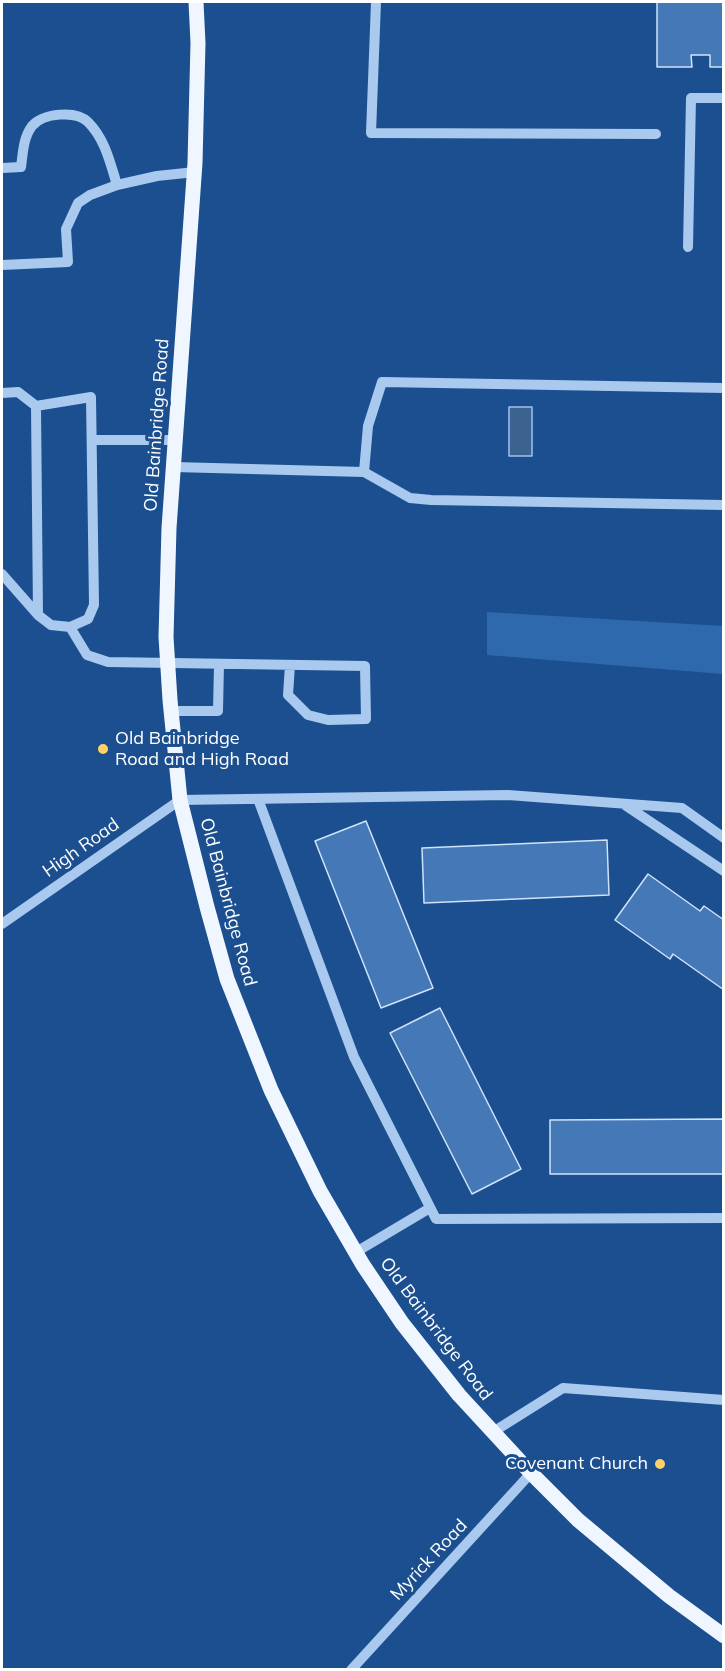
<!DOCTYPE html>
<style>
body{margin:0}
#map{position:relative;width:725px;height:1671px;overflow:hidden;background:#1b4f8f;font-family:Mulish,sans-serif}
canvas{display:block}
.frame{position:absolute;inset:0;border:3px solid #fff;pointer-events:none}
</style>
<div id="map">
<canvas width="725" height="1671"></canvas>
<div class="frame"></div>
</div>
<script>
const ctx = document.querySelector('canvas').getContext('2d');
ctx.lineJoin = 'round';
function fill(path, color) { ctx.fillStyle = color; ctx.fill(path, 'evenodd'); }
function stroke(path, color, width, dash) { ctx.strokeStyle = color; ctx.lineWidth = width; ctx.lineCap = dash ? 'butt' : 'round'; ctx.setLineDash(dash || []); ctx.stroke(path); }
function drawText(font, color, halo, rows, align = 'center') {
  ctx.font = font + ' Mulish,sans-serif'; ctx.lineWidth = 6; ctx.setLineDash([]); ctx.textBaseline = 'middle'; ctx.strokeStyle = halo; ctx.fillStyle = color; for (const [text, x, y, turn = 0] of rows) {
    ctx.save(); ctx.translate(x, y); ctx.rotate((+turn || 0) * Math.PI / 180); ctx.textAlign = isNaN(turn) ? turn : align; if (halo) ctx.strokeText(text, 0, 0); ctx.fillText(text, 0, 0); ctx.restore();
  }
}
const green = new Path2D(`
 M487,612L723,626V674L487,655Z`);
const water = new Path2D(`
 M509,407H532V456H509Z`);
const building = new Path2D(`
 M657,2H724V67H710V55H691L692,67H657Z
 M366,821L433,988L381,1008L315,841Z
 M607,840L609,895L424,903L422,848Z
 M648,874L700,911L704,906L724,920V990L673,954L670,959L615,920Z
 M440,1008L521,1169L472,1194L390,1033Z
 M724,1119V1174H550V1120Z`);
const minor = new Path2D(`
 M376,2L371,133L656,134
 M2,168L21,167C23,153 23,138 32,126C43,113 76,110 88,122C105,139 110,162 117,185
 M688,247L691,98H724
 M2,265L68,262L66,229L78,203L90,195L117,185L157,176L195,172
 M2,393L18,392L36,406L91,397L94,605L88,619L70,627L51,625L38,615L2,574
 M36,406L38,615
 M92,440H176
 M174,467L364,472L410,498L431,500L724,505
 M364,472L368,426L382,382L724,388
 M70,627L87,655L108,662L365,666L366,719L328,720L308,715L288,695L290,665
 M172,711H218L219,664
 M258,799L354,1057L436,1219L724,1218
 M625,805L724,871
 M2,924L180,800L508,795L682,808L724,838
 M356,1252L430,1208
 M493,1432L563,1388L724,1400
 M351,1670L531,1473`);
const major = new Path2D(`
 M196,2L198,43L195,163L169,528L166,637L170,700L180,800L207,907L227,979L271,1090L320,1191L363,1265L402,1323L459,1395L531,1473L578,1520L669,1596L724,1636`);
const markers = [
 [103,749,6,"#ffd166"],
 [660,1464,6,"#ffd166"]
];
const streetNames = [
 ["Old Bainbridge Road",157,425,-86],
 ["High Road",81,848,-35],
 ["Old Bainbridge Road",228,902,75],
 ["Old Bainbridge Road",436,1329,53],
 ["Myrick Road",429,1560,-47]
];
const poiNames = [
 ["Old Bainbridge",115,739],
 ["Road and High Road",115,760],
 ["Covenant Church",648,1464,"right"]
];
fill(green, '#2e69ad');
fill(water, '#3c6290');
stroke(water, '#9cc4f0', 1.5);
fill(building, '#4478b7');
stroke(building, '#cfe3fa', 1.5);
stroke(minor, '#a9c9ee', 10);
stroke(major, '#f0f6ff', 15);
for (const [x, y, r, color] of markers) { const dot = new Path2D(); dot.arc(x, y, r, 0, 2 * Math.PI); ctx.fillStyle = color; ctx.fill(dot); stroke(dot, '#1b4f8f', 2); }
drawText('18px', '#fff', '#1b4f8f', streetNames);
drawText('18px', '#fff', '#1b4f8f', poiNames, 'left');
</script>
